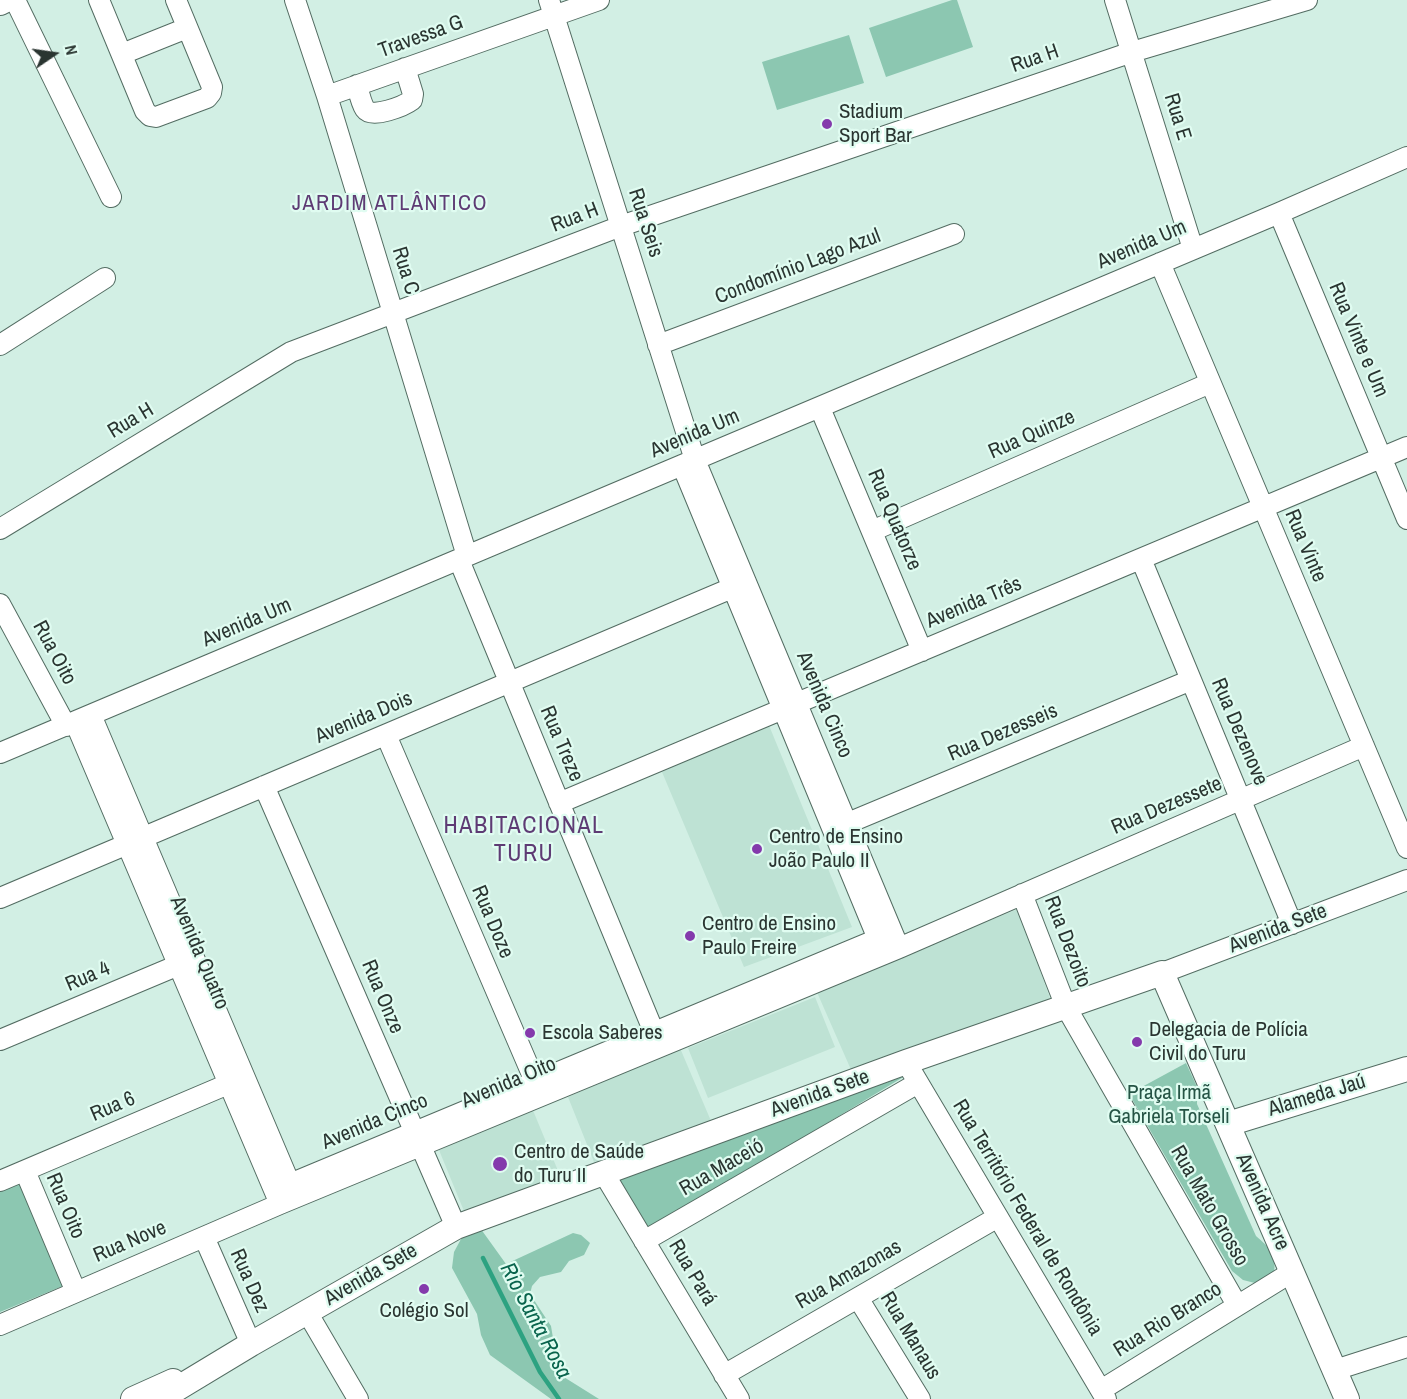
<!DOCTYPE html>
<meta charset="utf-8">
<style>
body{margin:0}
#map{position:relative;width:1407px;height:1399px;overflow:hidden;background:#d2efe4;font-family:"Archivo Narrow",sans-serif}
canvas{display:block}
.north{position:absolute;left:24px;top:24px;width:60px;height:60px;-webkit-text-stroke:4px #e0fcf1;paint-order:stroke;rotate:77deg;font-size:16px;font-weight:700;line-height:24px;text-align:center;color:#2a3531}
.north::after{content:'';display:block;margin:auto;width:21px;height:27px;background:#2a3531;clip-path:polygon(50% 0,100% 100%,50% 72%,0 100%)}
</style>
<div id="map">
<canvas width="1407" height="1399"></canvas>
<div class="north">N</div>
</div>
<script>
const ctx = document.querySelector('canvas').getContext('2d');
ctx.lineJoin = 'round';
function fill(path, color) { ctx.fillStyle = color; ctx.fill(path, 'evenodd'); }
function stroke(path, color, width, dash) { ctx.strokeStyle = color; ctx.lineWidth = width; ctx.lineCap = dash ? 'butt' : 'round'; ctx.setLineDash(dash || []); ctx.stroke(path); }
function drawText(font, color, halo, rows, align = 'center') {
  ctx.font = font + ' "Archivo Narrow",sans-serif'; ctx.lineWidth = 4.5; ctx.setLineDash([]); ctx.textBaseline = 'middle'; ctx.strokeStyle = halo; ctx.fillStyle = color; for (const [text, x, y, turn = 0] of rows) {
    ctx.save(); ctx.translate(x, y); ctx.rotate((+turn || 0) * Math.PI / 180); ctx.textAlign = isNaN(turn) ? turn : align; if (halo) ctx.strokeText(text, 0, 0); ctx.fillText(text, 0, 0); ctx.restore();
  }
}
const built = new Path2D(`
 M768,723L852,927L744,967L662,772Z
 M1018,909L1051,1001L852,1072L816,990Z
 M815,997L835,1047L708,1098L688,1048Z
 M680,1048L711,1121L594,1162L568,1097Z
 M532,1108L561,1178L466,1216L439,1150Z`);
const green = new Path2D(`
 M952,0H957L973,47L886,77L869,28Z
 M849,35L864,83L777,110L762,62Z
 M1186,1063L1197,1087V1104L1256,1236C1268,1246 1277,1256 1274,1273L1255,1283L1243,1280L1232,1271L1129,1094Z
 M905,1076L649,1231L618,1177Z
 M24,1181L70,1283L0,1312V1190Z
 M478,1225L506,1264L573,1233L581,1235L590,1243L584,1255L569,1261L561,1272L540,1277L532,1286L530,1294L551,1326L559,1374L599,1399H551L490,1355L481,1335L477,1314L452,1268L454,1252L461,1239Z`);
const stream = new Path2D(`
 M483,1258L540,1372L559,1399`);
const minor = new Path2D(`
 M15,0L111,197
 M99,0L145,111L150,116L156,117L207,98L211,93L212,87L176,0
 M295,0L327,96L467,556
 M549,0L695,460L899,948
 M1115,0L1193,249
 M122,54L187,28
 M357,85C359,93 361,103 365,109C372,119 404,106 412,100L413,94L405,68
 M327,96L599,0
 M1279,213L1407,519
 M1160,263L1407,848
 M0,345L105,278
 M658,345L954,234
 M820,408L922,651
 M682,465L878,939
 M0,529L291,352L621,226L1132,52L1307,0
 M872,531L1210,383
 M1141,559L1292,924
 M459,560L658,1042
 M0,604L66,726
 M91,715L290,1184
 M75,722L280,1204
 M386,735L540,1093
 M0,753L1279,213L1407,157
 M264,786L456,1227
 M559,803L1407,447
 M836,828L1191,680
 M1022,894L1066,1007L1237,1305
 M0,898L746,582
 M1162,973L1407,880
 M0,1040L188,961
 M906,1062L1106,1399
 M25,1171L76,1292
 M603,1172L739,1399
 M0,1181L240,1079
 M290,1184L878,939L899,948
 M204,1237L251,1344
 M644,1241L918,1083
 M858,1298L920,1399
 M307,1312L358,1399
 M0,1325L280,1204L899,948L1364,746
 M1335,1370L1407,1347
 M724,1375L998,1217
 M1101,1390L1292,1272`);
const major = new Path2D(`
 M0,3L6,0
 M1228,1124L1407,1069
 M133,1399L173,1381
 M160,1399L251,1344L456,1227L906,1062L1162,973L1347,1399`);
const markers = [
 [827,124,6,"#843aac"],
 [757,849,6,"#843aac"],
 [690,936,6,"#843aac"],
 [530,1033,6,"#843aac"],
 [1137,1042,6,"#843aac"],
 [500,1164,8,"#843aac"],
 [424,1289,6,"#843aac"]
];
const streetNames = [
 ["Travessa G",421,37,-20],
 ["Rua H",1035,59,-19],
 ["Rua E",1177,117,73],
 ["Rua H",575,218,-21],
 ["Rua Seis",645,223,72],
 ["Avenida Um",1142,245,-23],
 ["Condomínio Lago Azul",798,267,-21],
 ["Rua C",405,271,73],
 ["Rua Vinte e Um",1358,340,67],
 ["Rua H",131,421,-31],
 ["Avenida Um",695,434,-23],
 ["Rua Quinze",1032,435,-24],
 ["Rua Quatorze",894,520,67],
 ["Rua Vinte",1305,546,67],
 ["Avenida Três",974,603,-23],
 ["Avenida Um",247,623,-23],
 ["Rua Oito",54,653,62],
 ["Avenida Cinco",824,705,67],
 ["Avenida Dois",364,718,-23],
 ["Rua Dezenove",1239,732,67],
 ["Rua Dezesseis",1003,733,-23],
 ["Rua Treze",561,744,67],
 ["Rua Dezessete",1167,806,-23],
 ["Rua Doze",492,922,67],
 ["Avenida Sete",1278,929,-21],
 ["Rua Dezoito",1067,942,69],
 ["Avenida Quatro",199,953,67],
 ["Rua 4",88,977,-23],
 ["Rua Onze",382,997,67],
 ["Avenida Oito",509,1083,-23],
 ["Avenida Sete",820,1094,-20],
 ["Alameda Jaú",1317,1096,-17],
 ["Rua 6",113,1107,-23],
 ["Avenida Cinco",375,1122,-23],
 ["Rua Maceió",722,1168,-30],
 ["Avenida Acre",1262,1202,66],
 ["Rua Oito",65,1206,67],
 ["Rua Mato Grosso",1209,1206,60],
 ["Rua Território Federal de Rondônia",1027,1218,59],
 ["Rua Nove",130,1242,-23],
 ["Rua Pará",692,1273,59],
 ["Avenida Sete",371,1275,-30],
 ["Rua Amazonas",849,1275,-30],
 ["Rua Dez",249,1281,66],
 ["Rua Rio Branco",1168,1320,-32],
 ["Rua Manaus",910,1336,59]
];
const poiNames = [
 ["Stadium",839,112],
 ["Sport Bar",839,136],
 ["Centro de Ensino",769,837],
 ["João Paulo II",769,861],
 ["Centro de Ensino",702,924],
 ["Paulo Freire",702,948],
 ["Delegacia de Polícia",1149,1030],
 ["Civil do Turu",1149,1054],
 ["Escola Saberes",542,1033],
 ["Centro de Saúde",514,1152],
 ["do Turu II",514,1176],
 ["Colégio Sol",424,1311,"center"]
];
const parkNames = [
 ["Praça Irmã",1169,1093],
 ["Gabriela Torseli",1169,1117]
];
const neighbourhoodNames = [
 ["JARDIM ATLÂNTICO",390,204]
];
const waterNames = [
 ["Rio Santa Rosa",535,1321,62]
];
const quarterNames = [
 ["HABITACIONAL",524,827],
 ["TURU",524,855]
];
fill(built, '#bee2d4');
fill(green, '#8cc7b1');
stroke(stream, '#2da281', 4.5);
stroke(minor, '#536c62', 22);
stroke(major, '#536c62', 26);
stroke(minor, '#fff', 20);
stroke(major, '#fff', 24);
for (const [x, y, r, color] of markers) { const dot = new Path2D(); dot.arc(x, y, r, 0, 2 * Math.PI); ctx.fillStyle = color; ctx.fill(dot); stroke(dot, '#e0fcf1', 2); }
drawText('21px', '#2a3531', '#e0fcf1', streetNames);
drawText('21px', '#2a3531', '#e0fcf1', poiNames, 'left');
drawText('21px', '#255445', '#e0fcf1', parkNames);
ctx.letterSpacing = '1.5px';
drawText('22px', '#5e3b74', '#e0fcf1', neighbourhoodNames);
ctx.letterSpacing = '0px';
drawText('italic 22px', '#09644d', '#e0fcf1', waterNames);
ctx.letterSpacing = '1.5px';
drawText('24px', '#5e3b74', '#e0fcf1', quarterNames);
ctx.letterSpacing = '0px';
</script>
